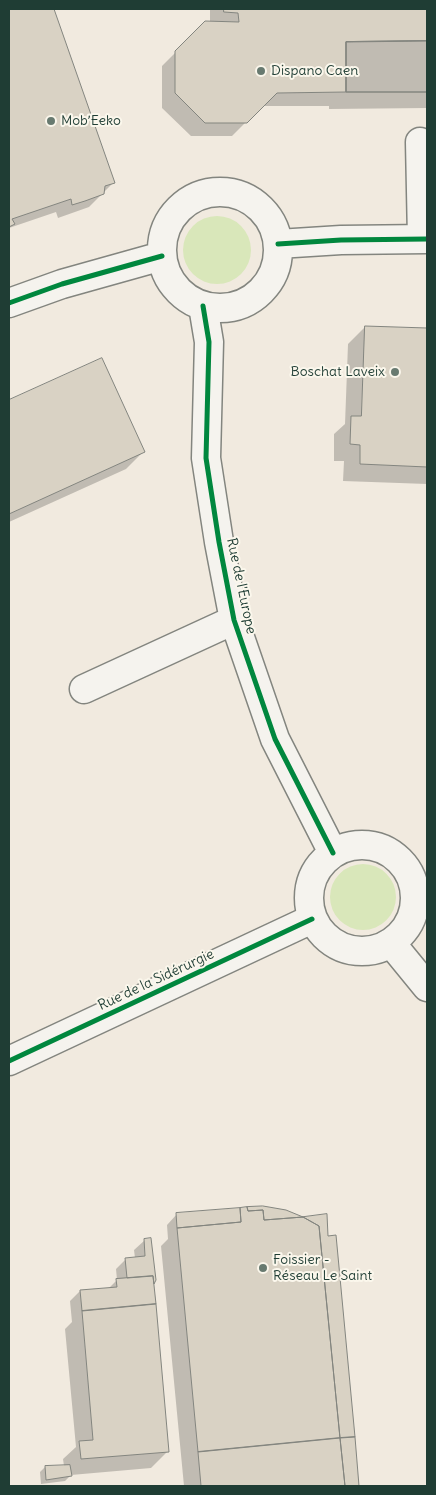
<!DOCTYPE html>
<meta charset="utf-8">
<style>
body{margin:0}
#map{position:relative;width:436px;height:1495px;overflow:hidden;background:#f1eadf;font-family:Delius,sans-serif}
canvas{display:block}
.frame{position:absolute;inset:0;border:10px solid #1f3d34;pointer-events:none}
</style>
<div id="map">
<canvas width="436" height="1495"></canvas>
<div class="frame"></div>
</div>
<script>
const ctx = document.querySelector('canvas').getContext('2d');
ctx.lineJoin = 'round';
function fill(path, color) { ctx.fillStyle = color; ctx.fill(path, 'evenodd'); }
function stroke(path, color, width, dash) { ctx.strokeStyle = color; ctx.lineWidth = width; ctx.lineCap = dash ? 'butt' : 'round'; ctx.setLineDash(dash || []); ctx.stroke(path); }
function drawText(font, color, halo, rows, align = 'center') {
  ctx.font = font + ' Delius,sans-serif'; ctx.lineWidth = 4; ctx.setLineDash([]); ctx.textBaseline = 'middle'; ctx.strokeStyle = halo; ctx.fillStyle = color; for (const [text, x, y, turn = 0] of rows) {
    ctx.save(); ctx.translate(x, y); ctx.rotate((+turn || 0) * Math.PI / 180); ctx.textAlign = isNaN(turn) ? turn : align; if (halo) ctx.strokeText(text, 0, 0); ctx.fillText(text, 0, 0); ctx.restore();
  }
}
const green = new Path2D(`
 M183 250a34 34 0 1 1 68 0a34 34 0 1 1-68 0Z
 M330 897a33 33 0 1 1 66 0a33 33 0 1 1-66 0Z`);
const shadow = new Path2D(`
 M9,9H53L113,183L89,207L58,218L56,212L9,228Z
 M210,9H427V108L329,109V106H262L232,136H191L162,108V66L206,22L210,23Z
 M365,327L427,330V484L343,481L344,461H334V434L345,424L348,344Z
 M102,360L143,452L126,469L9,522V402Z
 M177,1214L327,1238L354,1438L358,1486H184L161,1246L168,1239L167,1225Z
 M145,1240L155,1280L153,1284L168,1451L151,1468L71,1475L65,1481L41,1484L40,1472L45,1467L64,1466L63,1459L76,1447L65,1329L72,1322L70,1301L80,1291L108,1289L117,1280L116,1269L126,1259L135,1258L134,1250Z`);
const building = new Path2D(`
 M9,9H54L115,183L105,186L104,194L85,201L72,205L71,199L12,219L15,224L9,227Z
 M224,9H427V41L346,42V92L277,93L247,123H205L175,93V51L205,21L239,22L238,13L224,12Z
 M427,41V92H346V42Z
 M427,41V92H346V42Z
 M365,326L427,328V467L360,464V445L350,444L351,416H361Z
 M102,358L145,452L9,514V400Z
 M263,1206L286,1210L303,1217L264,1220L263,1210L248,1211L247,1207Z
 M247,1207L248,1211L263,1210L264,1220L303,1217L319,1226L340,1438L198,1452L177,1228L241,1222L240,1208Z
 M240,1208L241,1222L177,1228L176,1213Z
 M327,1214L328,1236L336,1235L355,1437L340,1438L319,1226L303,1217Z
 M151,1238L156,1280L154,1284L153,1276L127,1278L125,1258L145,1256L144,1239Z
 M153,1276L156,1304L82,1311L80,1290L117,1287L116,1279Z
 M156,1304L169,1452L81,1459L79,1441L93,1440L82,1311Z
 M355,1437L359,1486H345L340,1438Z
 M340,1438L345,1486H201L198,1452Z
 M70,1465L72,1476L46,1480L45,1466Z`);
const minor = new Path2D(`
 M420,142L422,239
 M162 250a58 58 0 1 1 116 0a58 58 0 1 1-116 0Z
 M278,244L341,240L427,239
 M9,303L62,284L162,256
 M203,306L209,342L206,458L219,542L234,620L275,739L333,853
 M84,689L234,620
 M309 898a53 53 0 1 1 106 0a53 53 0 1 1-106 0Z
 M391,943L427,987
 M9,1061L312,919`);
const cycleway = new Path2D(`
 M278,244L341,240L427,239
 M9,303L62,284L162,256
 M203,306L209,342L206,458L219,542L234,620L275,739L333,853
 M9,1061L312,919`);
const markers = [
 [261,71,5,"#687a70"],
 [51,121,5,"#687a70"],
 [395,372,5,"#687a70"],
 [263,1268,5,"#687a70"]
];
const poiNames = [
 ["Dispano Caen",271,71],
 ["Mob’Eeko",61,121],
 ["Boschat Laveix",385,372,"right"],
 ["Foissier -",273,1260],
 ["Réseau Le Saint",273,1276]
];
const streetNames = [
 ["Rue de l'Europe",241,586,78],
 ["Rue de la Sidérurgie",156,980,-25]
];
fill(green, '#d9e7ba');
fill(shadow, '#0003');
fill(building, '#d9d2c4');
stroke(building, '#83857f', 1);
stroke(minor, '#83857f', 31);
stroke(minor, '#f5f3ee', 28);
stroke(cycleway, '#00873e', 5);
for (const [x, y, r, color] of markers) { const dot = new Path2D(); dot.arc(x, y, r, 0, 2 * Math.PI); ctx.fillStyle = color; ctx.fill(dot); stroke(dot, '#fbf7ec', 2); }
drawText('14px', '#1f3d34', '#fbf7ec', poiNames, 'left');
drawText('14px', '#1f3d34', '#fbf7ec', streetNames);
</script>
